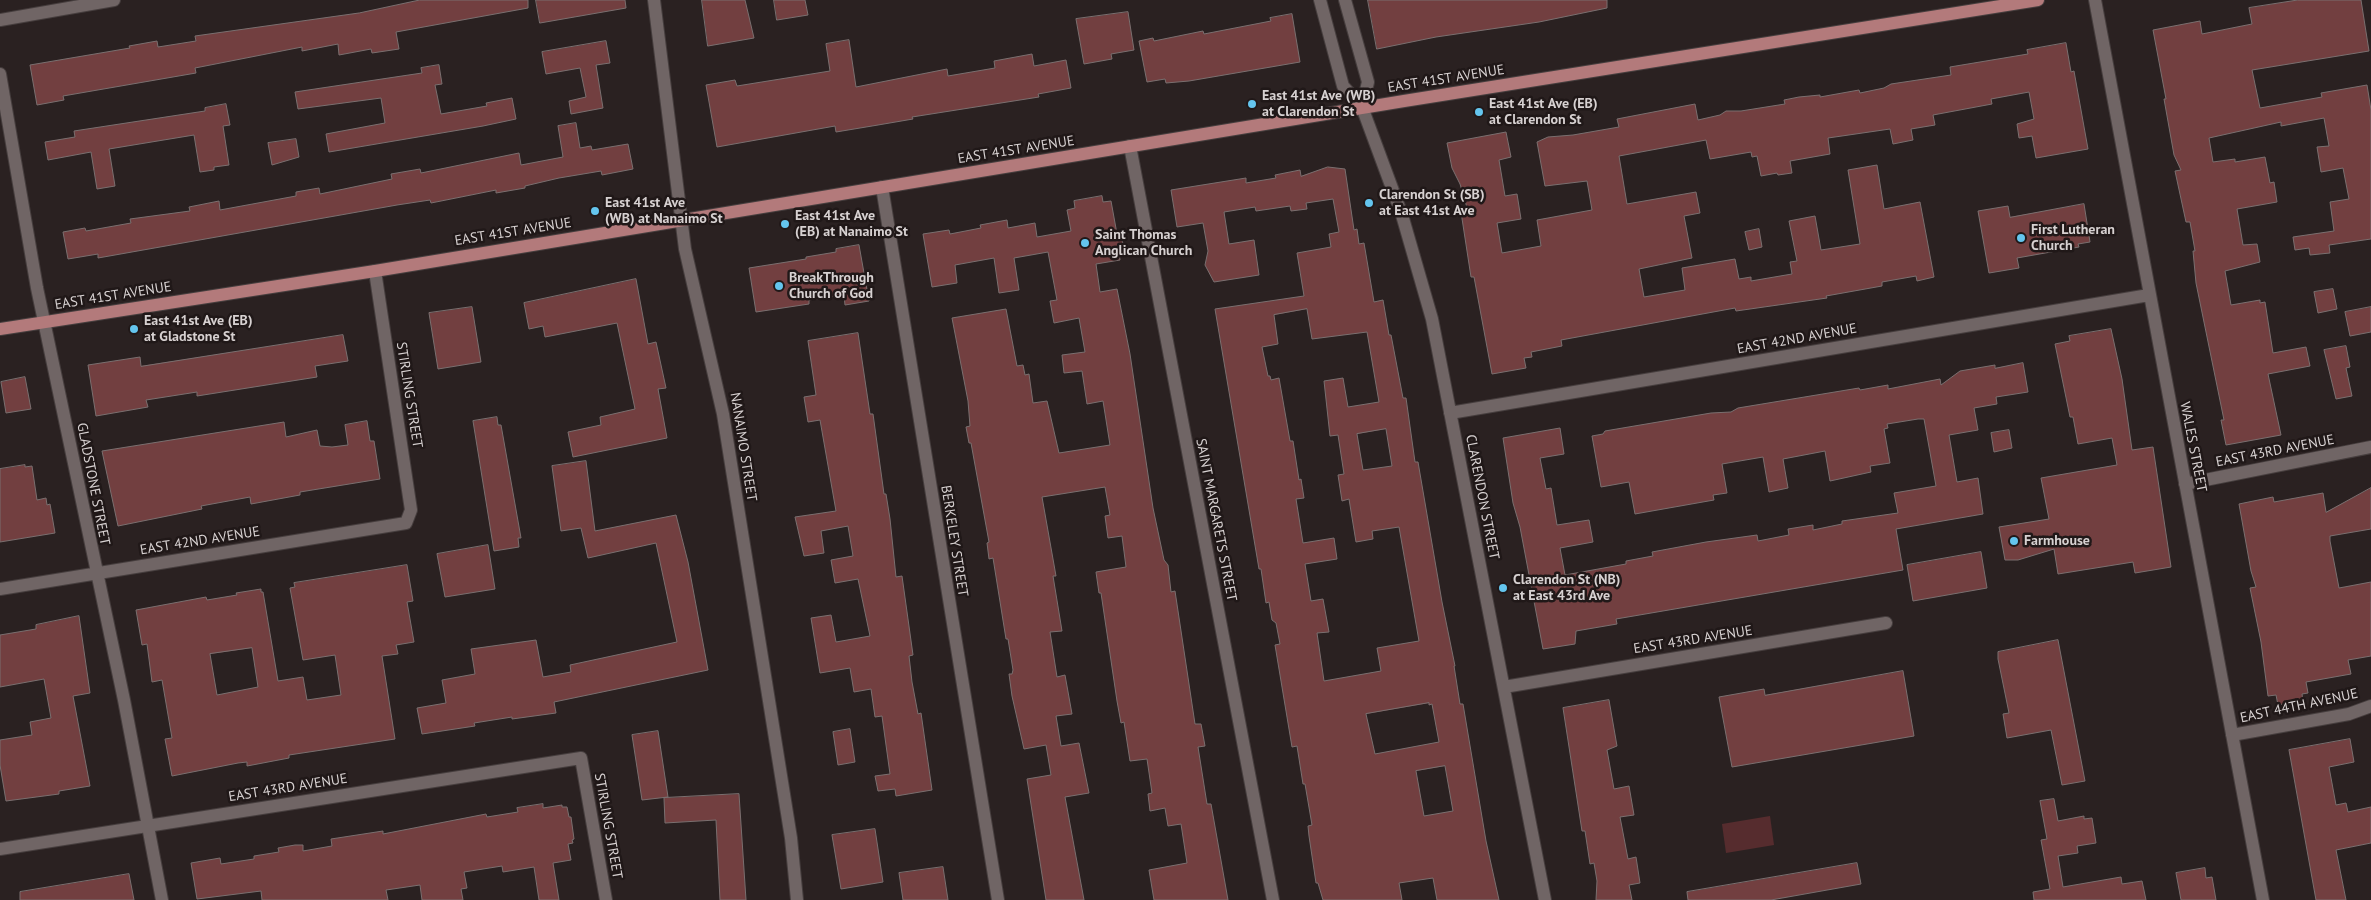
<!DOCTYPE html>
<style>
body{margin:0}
canvas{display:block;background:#2a2121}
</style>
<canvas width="2371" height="900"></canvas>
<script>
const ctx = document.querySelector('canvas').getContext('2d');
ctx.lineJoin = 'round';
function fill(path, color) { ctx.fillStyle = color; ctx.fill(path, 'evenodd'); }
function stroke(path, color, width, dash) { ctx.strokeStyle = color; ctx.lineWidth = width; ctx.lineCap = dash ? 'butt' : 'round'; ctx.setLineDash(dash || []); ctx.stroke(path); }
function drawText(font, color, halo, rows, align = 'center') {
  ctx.font = font + ' "PT Sans",sans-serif'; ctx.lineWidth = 5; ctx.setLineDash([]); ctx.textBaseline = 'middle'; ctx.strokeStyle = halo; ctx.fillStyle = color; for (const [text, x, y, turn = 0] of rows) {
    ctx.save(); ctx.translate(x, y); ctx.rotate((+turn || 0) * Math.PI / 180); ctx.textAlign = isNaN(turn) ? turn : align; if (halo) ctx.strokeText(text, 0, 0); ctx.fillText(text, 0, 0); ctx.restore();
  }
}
const green = new Path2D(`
 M1770,816L1774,845L1726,853L1722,824Z`);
const building = new Path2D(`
 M420,0H528V8L396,32L399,49L372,53L371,49L339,55L338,44L302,51V47L195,68L196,73L63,96L64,100L37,105L30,65L130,48L129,46L157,41L158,47L196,41L195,36L359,13Z
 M536,0H625L626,8L540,23Z
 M702,0H745L754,38L708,46Z
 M774,0H805L808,15L777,20Z
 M1368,0H1607V8L1539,22L1436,37L1377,49Z
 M2298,0H2361L2369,51L2252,70L2260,108L2322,97L2321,93L2367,85L2371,110V239L2329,245L2330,253L2310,255L2309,248L2295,250L2293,237L2334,231L2330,202L2349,199L2343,168L2321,172L2317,147L2329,146L2324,118L2281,126V122L2209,138L2213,162L2235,159V162L2265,157L2270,183L2274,182L2277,202L2237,209L2243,245L2257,244L2260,262L2225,271L2231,305L2260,300V303L2265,302L2273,353L2306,347L2310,366L2268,374L2281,435L2226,445L2221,420H2224L2196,283L2193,251H2195L2190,222H2186L2175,171L2181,170L2174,155L2164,99H2166L2153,30L2200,21L2202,34L2252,24L2249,8Z
 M1128,12L1134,50L1111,54L1112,59L1084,64L1076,19Z
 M1292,14L1300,62L1189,81L1166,83L1165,79L1147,82L1139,41L1153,38L1154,41L1203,31L1204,34L1271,21L1270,18Z
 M849,40L856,87L947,69L948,76L995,68L994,61L1032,54L1034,66L1066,60L1071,88L1038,94L1039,97L912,117L913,119L878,125L836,132L835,126L717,147L706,85L735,80L737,86L830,71L826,44Z
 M606,41L610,63L596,65L603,108L571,114L569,101L586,97L580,68L546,74L542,52Z
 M2066,43L2071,72L2074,71L2088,149L2036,158L2032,136L2019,138L2017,124L2034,119L2029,92L1991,99L1992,104L1933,115L1935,125L1911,129L1913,140L1893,144L1890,129L1828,138L1830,154L1790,161L1792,173L1778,175L1777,173L1761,176L1757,156L1752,157L1751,152L1710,159L1706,140L1619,156L1627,204L1696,192L1700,213L1684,216L1692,258L1639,269L1644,297L1685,290L1682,268L1735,259L1739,279L1751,277V281L1792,274L1790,262L1797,261L1789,221L1815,216L1821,250L1860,244L1848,170L1877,165L1884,209L1920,202L1934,277L1917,281L1916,276L1882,282V286L1826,296L1827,298L1736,311L1735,308L1561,340L1562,346L1531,352L1532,357L1524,358L1526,368L1492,374L1474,277H1471L1461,212L1468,211L1460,184L1452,168L1447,143L1506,132L1511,157L1499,160L1505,196L1517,194L1521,219L1497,223L1502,253L1541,246L1537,220L1592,210L1587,181L1545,186L1537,142L1548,137L1573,135L1619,127L1617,119L1695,104L1698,120L1720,115L1726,111H1741L1785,104L1784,100L1799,97L1820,95V97L1859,90L1860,93L1884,88L1891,84L1951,75L1950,67L2028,54L2027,50Z
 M439,65L442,84L435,85L441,114L487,106L486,103L512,98L516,119L483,126L329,152L326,134L385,123L381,98L298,109L295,92L422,73L421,68Z
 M226,104L230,125L223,126L229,165L214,167V170L200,172L194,135L109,149L115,186L97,189L91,152L48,160L45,142L75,137L74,131L205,111V108Z
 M576,123L580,148L591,146L592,150L628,144L633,169L602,175L601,171L559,178L525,186V188L496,193V190L431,203L430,200L397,205L98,258V254L68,259L63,232L85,228L86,231L131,223L130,219L190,211L189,207L219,201L220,210L296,196V192L319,188L320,194L392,179L391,174L420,169L421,173L519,153L521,165L563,157L558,126Z
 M296,139L299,157L272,165L268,143Z
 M1328,167L1345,169L1354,230L1357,229L1359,244L1364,243L1374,302L1383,300L1389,335H1391L1403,398H1406L1415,462H1418L1442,602L1455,666H1454L1460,704H1463L1486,841L1499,900H1437L1433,878L1399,883L1402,900H1323L1318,883H1316L1309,836L1308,826L1312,825L1305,784H1303L1297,746L1292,747L1275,645L1280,644L1276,623L1272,620L1269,602L1266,603L1261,569H1259L1215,309L1304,296L1297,253L1331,247L1329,234L1339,232L1333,199L1306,203L1307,209L1291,211L1290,206L1256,211L1255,207L1224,212L1229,244L1254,240L1259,275L1214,282L1205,265L1208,251L1203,223L1177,227L1171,190L1246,178V183L1276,178L1275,175L1300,170L1301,176ZM1307,309L1312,339L1367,332L1379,402L1348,407L1343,378L1324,381L1330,436L1338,435L1344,474L1338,475L1342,501L1349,499L1356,542L1373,539L1372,531L1399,527L1419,641L1377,648L1381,671L1324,681L1317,633L1329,632L1323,599L1311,601L1305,564L1337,559L1334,538L1303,543L1296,499L1304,498L1301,479L1299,480L1293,441H1290L1279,378L1271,380L1270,376H1268L1262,347L1278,344L1274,315ZM1386,429L1392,466L1363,470L1357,434ZM1429,703V705L1432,704L1439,742L1375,754L1366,714ZM1445,766L1453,811L1424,816L1416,771Z
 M1102,196L1103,202L1111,201L1117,234L1121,233L1124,250L1119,251L1120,260L1096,264L1100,292L1117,289L1130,354L1153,508L1164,560L1168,565L1171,592L1175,591L1195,724H1201L1205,746L1198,747L1207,804H1211L1228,900H1154L1149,870L1187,863L1181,824L1168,826L1165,808L1150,811L1148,794L1152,793L1147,759L1130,761L1124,722L1121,723L1117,701L1101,593H1099L1096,572L1126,567L1122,536L1108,538L1105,516L1110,515L1105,487L1042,497L1056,576H1053L1062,631L1050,632L1057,677L1065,675L1072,714L1056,716L1061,746L1079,743L1089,793L1065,797L1084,900H1046L1027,779L1051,775L1046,745L1024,749L1012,696L1009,674H1012L1013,670L1008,639H1006L993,558L989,559L987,543L989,542L971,443H969L966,427L970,426L968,401L952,318L1006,309L1017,366L1023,365L1025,375L1029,374L1033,403L1047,401L1059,453L1110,445L1103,401L1087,404L1082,371L1064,373L1062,355L1085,352L1079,318L1054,323L1050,301L1057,300L1048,252L1014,258L1019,290L999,293L994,258L955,265L957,283L932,287L923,234L949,230L950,234L981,228L980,225L1007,220L1008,228L1035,223L1037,237L1071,231L1067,210L1075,208L1074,201Z
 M2084,204L2090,242L2078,244L2079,247L2017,258L2019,268L1989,273L1978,211L2008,206L2010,217Z
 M1759,229L1762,247L1749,250L1745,232Z
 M859,245L869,301L845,305L844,295L809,300V304L756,312L749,268L806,259V257L836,252V249Z
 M636,279L648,344L656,342L666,388L658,389L667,438L573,457L568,432L601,425L600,417L635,409L617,323L545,337L543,326L529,329L524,303Z
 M2333,289L2337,309L2318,313L2314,292Z
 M472,307L481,362L438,369L429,313Z
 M2371,307V332L2350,336L2345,312Z
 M2111,329L2122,379L2132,450L2153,447L2171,567L2135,573L2133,562L2058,574L2054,549L2018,560H2005L1999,527L2049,519L2041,478L2117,465L2112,438L2078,444L2073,417H2070L2055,344L2070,341L2069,336Z
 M858,333L870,414H873L884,494H886L890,519L896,577L902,576L913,655L909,656L912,682L918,714L921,713L932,790L896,796L895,789L878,791L875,776L890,774L882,716L875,717L871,689L854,692L850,668L820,673L811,618L831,615L836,642L870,636L858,579L835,583L831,560L853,556L848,526L821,531L824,553L804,556L795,517L836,511L820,420L808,422L804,397L816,395L808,341Z
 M343,335L348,361L315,366L317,377L197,396V392L146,400L148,407L96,416L88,365L140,357L141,366Z
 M2346,346L2350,367L2346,368L2352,396L2336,399L2324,350Z
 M2023,363L2028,392L1996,397L1997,404L1974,408L1978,430L1949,435L1957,482L1978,478L1983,514L1896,529L1903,570L1616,619L1617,624L1576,631L1575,644L1543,649L1520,527L1513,503L1503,438L1560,428L1564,454L1540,458L1546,489L1551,488L1557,525L1589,520L1593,542L1560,548L1565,575L1626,564V561L1653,556L1652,552L1706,542L1757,535L1758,541L1789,535L1788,529L1813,525V530L1842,524V521L1898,513L1894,493L1936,486L1924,419H1918L1887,424L1888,428L1884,429L1890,463L1870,466L1871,472L1830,481L1825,451L1783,459L1788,488L1769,492L1763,457L1722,464L1727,493L1713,495L1714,500L1635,514L1629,482L1601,487L1592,436L1603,434L1605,431L1711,413L1731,412L1738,408L1859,388L1860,390L1888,385V389L1940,379L1941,385L1960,371L1995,365V368Z
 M25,377L31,409L6,413L1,382Z
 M497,417L498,425H501L521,538H518L519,547L494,551L473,421Z
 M367,421L370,441H374L380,479L300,492V495L251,504L250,497L201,506L202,509L118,526L102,451L284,422L286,437L317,430L320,446L332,447L348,445L345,425Z
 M2009,430L2012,448L1994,452L1991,433Z
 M586,461L595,531L676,515L688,562L708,670L554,702L556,713L512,719V717L474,723L475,726L422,734L417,708L446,703L442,680L475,674L471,649L536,640L543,677L571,672L570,665L677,642L656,543L588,558L581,528L561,531L552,466Z
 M25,465V467L32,466L37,500L46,498L47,505L50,504L55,533L0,542V469Z
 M2371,488V529L2330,536V541L2339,588L2371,582V656L2348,660L2351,674L2306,682L2308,693L2302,694L2303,701L2278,705L2276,695L2268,696L2261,642L2250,588L2256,587L2251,571L2239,504L2273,497L2274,502L2323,493L2326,512Z
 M488,545L495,589L445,597L437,554Z
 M1981,552L1987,588L1913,601L1907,565Z
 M407,565L413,601L407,602L414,642L396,645L398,654L382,656L395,739L289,755V758L247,766V762L238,763L172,776L165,739L172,738L162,680L152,682L147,644L142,645L136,610L206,597L207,600L237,595L236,593L261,589V592H263L278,681L303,677L307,700L341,695L335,655L303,660L290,588L295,587L294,583ZM252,648L258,687L217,695L210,654Z
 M79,616L90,693L73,696L90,786L59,791V794L6,801L0,765V740L32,735L30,722L51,718L44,679L0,687V635L36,629V625Z
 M2058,640L2085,781L2062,785L2051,730L2007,738L2003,714L2009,713L1998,659V652Z
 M1903,671L1914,736L1732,767L1719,697L1764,689L1765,695Z
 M1609,700L1617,746L1607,750L1614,789L1629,786L1634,815L1620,817L1628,859L1636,857L1640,883L1629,885L1632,900H1596L1597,881L1594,863L1590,864L1585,831H1582L1563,708Z
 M850,729L855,762L838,765L833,732Z
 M658,731L668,797L642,800L632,735Z
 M2350,739L2354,762L2329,767L2336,805L2346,803L2348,812L2371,807V843L2336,850L2346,900H2316L2289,750Z
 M739,794L746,900H720L716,820L665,823L664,798Z
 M2054,799L2058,821L2084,816V819L2092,818L2096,843L2077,846L2078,853L2058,856L2063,887L2121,877L2122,884L2142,881L2146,900H2034L2033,892L2050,889L2041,840L2047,839L2040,801Z
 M543,804V808L562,805V807H567L569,817H571L574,839L572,840L573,843L568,844L571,860L553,863L559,900H539L534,867L503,872L502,866L464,872L467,888L461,889L463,900H422L420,885L386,890L388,900H262L261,891L197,899L191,863L220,858L221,864L254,859V856L279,852L278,848L295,845H303V851L332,846L331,839L383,831V834L486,814L487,817L518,812L517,808Z
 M875,829L883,882L841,889L832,835Z
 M1857,863L1861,884L1771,900H1688L1687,892Z
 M943,867L948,900H903L899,873Z
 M2205,868L2206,878L2212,877L2216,900H2181L2176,873Z
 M129,874L134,900H20V892Z`);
const minor = new Path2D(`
 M654,0L685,249L723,414L791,838L797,900
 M1320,0L1343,86L1362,107L1402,215L1432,319L1545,900
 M1345,0L1368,82L1362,107
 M2095,0L2263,900
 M0,20L114,0
 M0,74L37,288L124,700L162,900
 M1130,146L1273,900
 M882,187L998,900
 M1450,413L2149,295
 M2185,484L2371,447
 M0,589L406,523L411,510L375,271
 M1504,687L1886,623
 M2232,735L2349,714L2371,706
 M0,849L581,758L606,900`);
const major = new Path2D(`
 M0,329L375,271L1404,101L2038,0`);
const markers = [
 [1252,104,5,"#64c5ee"],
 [1479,112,5,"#64c5ee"],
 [1369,203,5,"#64c5ee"],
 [595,211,5,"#64c5ee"],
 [785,224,5,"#64c5ee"],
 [2021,238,5,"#64c5ee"],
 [1085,243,5,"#64c5ee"],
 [779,286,5,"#64c5ee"],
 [134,329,5,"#64c5ee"],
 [2014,541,5,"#64c5ee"],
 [1503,588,5,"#64c5ee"]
];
const streetNames = [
 ["EAST 41ST AVENUE",1446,79,-9],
 ["EAST 41ST AVENUE",1016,150,-9],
 ["EAST 41ST AVENUE",513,232,-9],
 ["EAST 41ST AVENUE",113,296,-9],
 ["EAST 42ND AVENUE",1797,339,-10],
 ["STIRLING STREET",409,395,81],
 ["NANAIMO STREET",743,447,81],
 ["WALES STREET",2193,447,79],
 ["EAST 43RD AVENUE",2275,451,-11],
 ["GLADSTONE STREET",93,484,79],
 ["CLARENDON STREET",1482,497,79],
 ["SAINT MARGARETS STREET",1216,520,79],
 ["EAST 42ND AVENUE",200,541,-9],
 ["BERKELEY STREET",954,541,81],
 ["EAST 43RD AVENUE",1693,640,-9],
 ["EAST 44TH AVENUE",2299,706,-12],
 ["EAST 43RD AVENUE",288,788,-9],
 ["STIRLING STREET",608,826,80]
];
const poiNames = [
 ["East 41st Ave (WB)",1262,96],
 ["at Clarendon St",1262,112],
 ["East 41st Ave (EB)",1489,104],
 ["at Clarendon St",1489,120],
 ["Clarendon St (SB)",1379,195],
 ["at East 41st Ave",1379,211],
 ["East 41st Ave",605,203],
 ["(WB) at Nanaimo St",605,219],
 ["East 41st Ave",795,216],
 ["(EB) at Nanaimo St",795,232],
 ["First Lutheran",2031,230],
 ["Church",2031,246],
 ["Saint Thomas",1095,235],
 ["Anglican Church",1095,251],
 ["BreakThrough",789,278],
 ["Church of God",789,294],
 ["East 41st Ave (EB)",144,321],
 ["at Gladstone St",144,337],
 ["Farmhouse",2024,541],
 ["Clarendon St (NB)",1513,580],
 ["at East 43rd Ave",1513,596]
];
fill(green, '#562c2e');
fill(building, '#723f40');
stroke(building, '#7a6f6f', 1);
stroke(minor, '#463e3e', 14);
stroke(major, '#463e3e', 14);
stroke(minor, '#706565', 12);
stroke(major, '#b37a7b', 12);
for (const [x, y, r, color] of markers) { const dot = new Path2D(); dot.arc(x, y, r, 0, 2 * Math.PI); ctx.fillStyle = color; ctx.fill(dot); stroke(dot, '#201818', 2); }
drawText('14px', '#d7d1d1', '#201818', streetNames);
drawText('bold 14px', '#d7d1d1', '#201818', poiNames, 'left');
</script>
